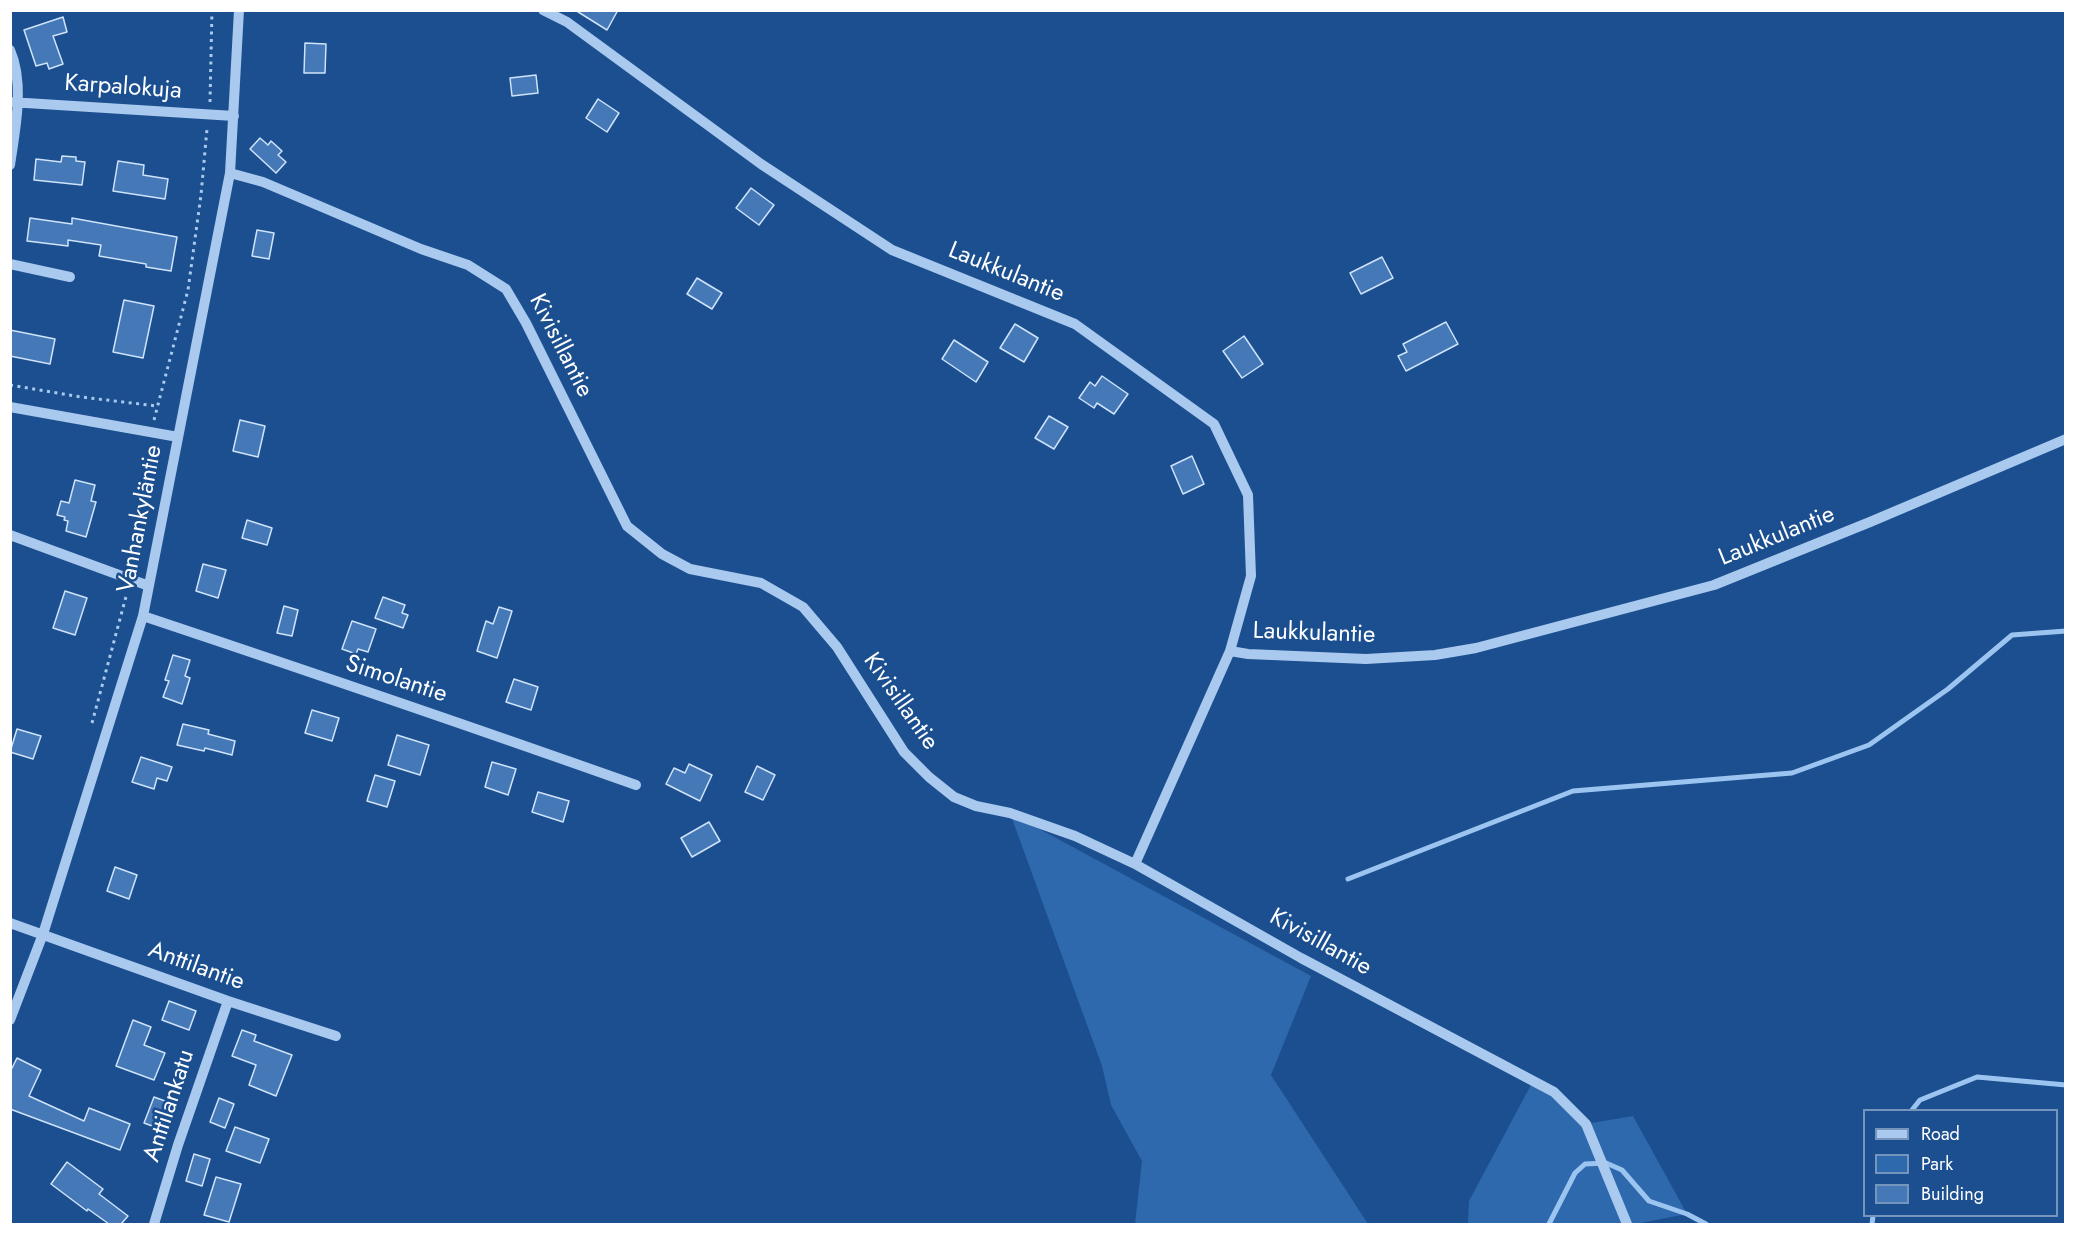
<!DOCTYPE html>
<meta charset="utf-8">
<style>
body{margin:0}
#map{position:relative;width:2076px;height:1235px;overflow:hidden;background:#1b4f8f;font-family:Jost,sans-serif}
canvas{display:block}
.frame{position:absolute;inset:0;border:12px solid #fff;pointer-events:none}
.legend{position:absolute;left:1863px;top:1109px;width:195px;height:108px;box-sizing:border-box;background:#1b4f8f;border:2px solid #7695bc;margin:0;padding:8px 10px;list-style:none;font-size:18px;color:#fff}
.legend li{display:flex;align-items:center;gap:12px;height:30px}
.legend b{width:30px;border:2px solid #7695bc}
</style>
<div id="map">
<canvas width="2076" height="1235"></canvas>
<div class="frame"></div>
<ul class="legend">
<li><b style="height:8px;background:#a9c9ee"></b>Road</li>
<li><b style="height:16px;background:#2e69ad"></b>Park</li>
<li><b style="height:16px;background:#4478b7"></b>Building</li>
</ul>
</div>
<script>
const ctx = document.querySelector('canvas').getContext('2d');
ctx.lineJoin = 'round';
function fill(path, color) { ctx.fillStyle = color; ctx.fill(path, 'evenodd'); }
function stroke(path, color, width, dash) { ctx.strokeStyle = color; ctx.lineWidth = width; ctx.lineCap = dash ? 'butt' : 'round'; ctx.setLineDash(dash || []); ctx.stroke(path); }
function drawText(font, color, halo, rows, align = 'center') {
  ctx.font = font + ' Jost,sans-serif'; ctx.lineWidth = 5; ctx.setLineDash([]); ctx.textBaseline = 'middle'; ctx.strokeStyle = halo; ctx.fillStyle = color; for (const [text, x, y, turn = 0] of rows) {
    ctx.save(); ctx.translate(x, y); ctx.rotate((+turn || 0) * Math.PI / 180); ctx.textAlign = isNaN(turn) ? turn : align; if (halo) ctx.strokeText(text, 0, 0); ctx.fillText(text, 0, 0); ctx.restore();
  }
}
const green = new Path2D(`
 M1010,813L1311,976L1271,1075L1368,1224H1135L1142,1161L1111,1105L1102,1066Z
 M1533,1081L1586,1124L1633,1116L1687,1214L1635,1224H1468L1469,1201Z`);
const stream = new Path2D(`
 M1348,879L1573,791L1792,773L1869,745L1948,689L2012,635L2066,631
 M1912,1110L1920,1100L1977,1077L2066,1085
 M1549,1224L1575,1173L1585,1164L1606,1163L1622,1170L1649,1201L1687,1214L1706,1224
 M1872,1224L1873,1216`);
const building = new Path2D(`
 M575,10H618L607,30Z
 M63,17L67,32L53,36L63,64L49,69L47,63L36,66L24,30Z
 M305,43L326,44L325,73H304Z
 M536,75L538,93L512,96L510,78Z
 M598,99L619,113L607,132L586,118Z
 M260,138L268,145L271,141L282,151L278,155L286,162L276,173L250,149Z
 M62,156L76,157V161L85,162L82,185L34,180L36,159L61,162Z
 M118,161L144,165L143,175L168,179L165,199L113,191Z
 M751,188L774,205L759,225L736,208Z
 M30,218L72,224V218L177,237L171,271L146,267V264L99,256L101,245L68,240V246L27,241Z
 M257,230L274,233L269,259L252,256Z
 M1382,257L1393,278L1361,294L1350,273Z
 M697,278L722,293L712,309L687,294Z
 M124,300L154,306L143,358L113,352Z
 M1446,322L1458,344L1406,371L1398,356L1407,352L1403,344Z
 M1015,324L1038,338L1024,362L1000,348Z
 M10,330L55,339L50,364L10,356Z
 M1244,336L1263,364L1242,378L1223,351Z
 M954,340L988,362L976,382L942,359Z
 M1102,376L1128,394L1114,414L1097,403L1094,408L1079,398L1090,382L1095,386Z
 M1049,416L1068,427L1054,449L1035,438Z
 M240,420L265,426L258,457L233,451Z
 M1192,456L1204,484L1183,494L1171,466Z
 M75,480L95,485L91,501L96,502L86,537L66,531L68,521L64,520L65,517L57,515L61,501L69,503Z
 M247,520L272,528L267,545L242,538Z
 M203,564L226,570L218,598L196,591Z
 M65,591L87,598L75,635L53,628Z
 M383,597L405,605L402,613L408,615L403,628L375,618Z
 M284,606L298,610L292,636L277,633Z
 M499,607L512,611L497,658L477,651L486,621L493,624Z
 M352,621L376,629L368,652L358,649L356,654L342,649Z
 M173,655L190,660L185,676L190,678L182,704L163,697L169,681L165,680Z
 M514,679L538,687L531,710L506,702Z
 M312,710L339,718L332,741L305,733Z
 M183,724L209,730L208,734L235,741L232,755L205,748L204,751L177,745Z
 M17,729L41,736L33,759L10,752Z
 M397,735L429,745L420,775L388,765Z
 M141,757L172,767L167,781L157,778L154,789L132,782Z
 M492,762L516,769L508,795L485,787Z
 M689,764L712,775L700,801L666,784L674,768L685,773Z
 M757,766L775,775L763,800L745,792Z
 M375,775L395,781L387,807L367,801Z
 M538,792L569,801L563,822L532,812Z
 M709,822L720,841L692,857L681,838Z
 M115,867L137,875L129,899L107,891Z
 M169,1001L196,1011L189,1030L162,1020Z
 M133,1020L151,1027L144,1045L165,1053L154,1080L116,1066Z
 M242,1030L256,1035L254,1041L292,1055L276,1096L249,1085L256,1065L232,1056Z
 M17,1058L41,1070L29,1096L84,1121L89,1108L130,1124L120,1150L10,1109V1072Z
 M154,1097L176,1105L166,1131L144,1123Z
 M219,1098L234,1104L225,1128L210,1122Z
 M235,1127L269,1139L260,1163L226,1151Z
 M194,1154L210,1159L202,1186L186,1181Z
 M67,1162L103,1189L99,1194L128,1216L121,1224H109L88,1209L87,1211L51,1184Z
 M216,1177L241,1184L229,1222L204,1215Z`);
const path = new Path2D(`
 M210,102L212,10
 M10,385L81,397L157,406
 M154,420L188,290L201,195L207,129
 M153,447L156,468
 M134,566L142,538
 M92,723L127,593`);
const minor = new Path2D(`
 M543,10L567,22L761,164L892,250L1075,324L1214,424L1248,495L1251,576L1230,651L1248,654L1366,659L1435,655L1476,648L1714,585L1870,522L2066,439
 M10,50C25,84 15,130 10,165
 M10,102L234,116
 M230,173L263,182L421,249L468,265L506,289L526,323L627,526L662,554L690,569L761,583L803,607L837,647L904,752L929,777L954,797L976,806L1010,813L1075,836L1135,864L1301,958L1554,1092L1586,1124L1627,1224
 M10,264L70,277
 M10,407L178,437
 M10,535L149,586
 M143,616C308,671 472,727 636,785
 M1135,864L1230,651
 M10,923L228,1001L336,1036
 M10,1020L43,934L143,616L230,173L239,10
 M154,1224L178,1145L228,1001`);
const streetNames = [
 ["Karpalokuja",123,88,4],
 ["Laukkulantie",1006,273,22],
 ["Kivisillantie",560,346,63],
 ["Vanhankyläntie",141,519,-79],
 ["Laukkulantie",1777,537,-22],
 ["Laukkulantie",1314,634,2],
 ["Simolantie",396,680,18],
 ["Kivisillantie",900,702,55],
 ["Kivisillantie",1320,943,29],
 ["Anttilantie",196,967,20],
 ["Anttilankatu",170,1106,-72]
];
fill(green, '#2e69ad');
stroke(stream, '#9cc4f0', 5);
fill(building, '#4478b7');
stroke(building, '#cfe3fa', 1.5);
stroke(path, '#a9c9ee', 3, [3, 4.5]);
stroke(minor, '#a9c9ee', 10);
drawText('24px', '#fff', '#1b4f8f', streetNames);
</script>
